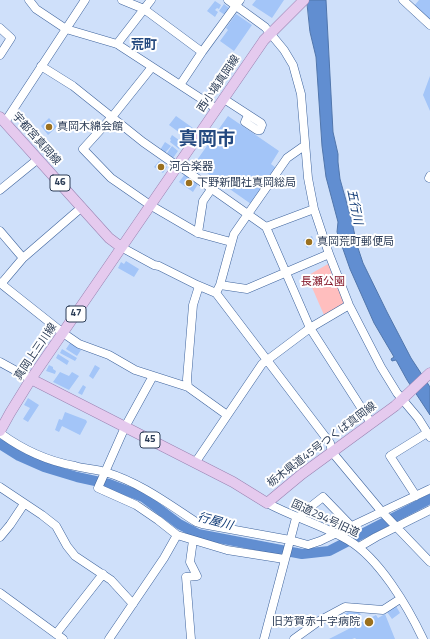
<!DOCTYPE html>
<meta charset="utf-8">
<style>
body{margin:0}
canvas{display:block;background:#cfe0fa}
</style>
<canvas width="430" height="639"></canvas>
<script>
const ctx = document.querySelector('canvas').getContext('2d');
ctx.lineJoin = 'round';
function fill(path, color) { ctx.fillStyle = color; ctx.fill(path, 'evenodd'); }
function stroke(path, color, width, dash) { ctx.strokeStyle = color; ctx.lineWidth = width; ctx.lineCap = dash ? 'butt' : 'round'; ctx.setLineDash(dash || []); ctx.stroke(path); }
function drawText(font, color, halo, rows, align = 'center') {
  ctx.font = font + ' "Titillium Web","Noto Sans JP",sans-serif'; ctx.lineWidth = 4; ctx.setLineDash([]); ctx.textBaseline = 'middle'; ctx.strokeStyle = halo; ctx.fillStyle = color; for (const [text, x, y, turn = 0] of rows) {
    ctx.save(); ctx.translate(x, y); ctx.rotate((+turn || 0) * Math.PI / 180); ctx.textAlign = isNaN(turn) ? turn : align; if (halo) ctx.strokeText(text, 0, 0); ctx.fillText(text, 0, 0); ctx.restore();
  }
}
const green = new Path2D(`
 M328,264L344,301L343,304L324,315L307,276Z`);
const water = new Path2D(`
 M307,0H326L333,132L338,154V162L340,179L352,222L357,245L363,263L387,312L411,358L430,387V415L407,380L396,360L392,361L391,359L394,357L374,323L350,269L337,232L338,222L326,177L322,146L316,57L310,32Z`);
const river = new Path2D(`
 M0,444L19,456L44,467L77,477L109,484L143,497L179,524L198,534L302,554L329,551L430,499`);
const building = new Path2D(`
 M256,0H284L272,18L252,5Z
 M419,0H430V21L414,6Z
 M215,1L221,5L219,9L217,8L215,10L218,12L215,17L207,11Z
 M224,4L229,8L225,15L219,11Z
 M236,14L252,25L234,51L220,41L228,30L226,28Z
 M430,76V111L423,95Z
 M176,116L193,128L187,138L169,125Z
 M228,116L279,151L271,164L276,168L251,204L197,166L200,162L197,160Z
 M49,118L57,127L48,135L41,126Z
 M172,135L183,143L179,149L170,142L171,140L170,139Z
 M165,142L171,146L165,153L160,150Z
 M172,146L178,151L173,158L167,153Z
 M159,161L167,167L163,173L154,167Z
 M185,174L198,184L193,192L179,182Z
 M312,236L315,244L307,248L303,240Z
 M126,261L139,269L134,277L118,268L121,262L124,264Z
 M70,343L81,350L77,356L66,349Z
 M62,349L77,358L75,361L60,353Z
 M58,354L69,361L67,365L56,358Z
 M49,365L53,367V369L56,371L55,374L46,371Z
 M95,365L100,368L93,379L89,376Z
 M60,372L69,376L72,372L79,376L69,390L53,382Z
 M83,385L86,387L82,395L78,393Z
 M28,398L39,405L28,422L23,419L30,408L24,405Z
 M65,412L86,420L87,422L80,435L62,426L59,432L55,430L59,419L62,420Z
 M396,606L400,613L392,619L387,612Z
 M350,611H358L361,615L343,623L340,616Z
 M385,614L395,639H356L355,638L352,639H329L376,615L378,618Z`);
const minor = new Path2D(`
 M29,0L36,9L66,29L117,44L217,109
 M122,0L144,9L202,52
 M228,0L265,27L284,50L293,65L301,94L308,178L314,209L329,254L349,305L381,367L397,393L418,418L430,437
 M403,0L430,25
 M0,28L11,38L0,55
 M117,44L151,0
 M41,66L73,86L143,142L173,163L178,165L266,227L310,328L371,423
 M152,67L112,117L83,149L111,178L150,205L198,233L231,242
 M180,85L202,52L240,0
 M224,99L261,123L262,125L260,130H257L245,122L248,115
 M5,122L85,0
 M429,178L430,176
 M0,190L38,159
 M266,227L314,209
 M0,231L23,258
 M198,233L203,201L212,188
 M121,247L154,265L159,266L197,285L216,293L330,443L332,452L382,512L430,562
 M0,283L63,333L79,344L109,355L135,370L188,387L227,415
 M1,284L23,258L82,207
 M220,285L247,289L329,254
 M216,293L220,285L234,234L287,158L304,146
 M0,362L31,379
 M153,376L125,427L98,488L136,505L158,520L177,535L227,550L284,559
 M188,387L187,379L193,305L199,286
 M0,433C23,450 47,461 75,466C85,469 96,469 105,472C139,482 167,503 196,522L202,524L290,540L308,545L320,541L430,489
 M195,463L262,364L310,328L349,305
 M0,487L42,515L56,526L67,546L75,556L111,580L133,604
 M416,496L390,456L427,433
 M267,503C293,517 322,525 348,540C379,558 408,607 423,639
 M0,537L10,525L24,504
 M359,547L376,537L430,510
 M0,593L63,639
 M56,634L103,574
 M109,639L164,558L177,535
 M191,639L186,577L197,576L190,562L193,540
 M264,639L296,518L301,516L304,512L323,497L351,526
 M294,639L319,621L345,607L383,610L400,599`);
const major = new Path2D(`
 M0,117L109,238L121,247
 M31,379L233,482L267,503L302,474L395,406L430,373
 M0,431L10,413L31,379L264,40L304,0`);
const markers = [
 [49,127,4,"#9b701e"],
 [161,167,4,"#9b701e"],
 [189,183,4,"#9b701e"],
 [309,242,4,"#9b701e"],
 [369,622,5,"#9b701e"]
];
const shields = [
 [60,183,20],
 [76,314,20],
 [150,440,20]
];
const shieldNames = [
 ["46",60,183],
 ["47",76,314],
 ["45",150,440]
];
const streetNames = [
 ["西小塙真岡線",219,84,-56],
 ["宇都宮真岡線",36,139,48],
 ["真岡上三川線",36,352,-56],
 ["栃木県道45号つくば真岡線",322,445,-37],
 ["国道294号旧道",325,519,25]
];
const poiNames = [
 ["真岡木綿会館",57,127],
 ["河合楽器",169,167],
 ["下野新聞社真岡総局",197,183],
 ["真岡荒町郵便局",317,242],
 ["旧芳賀赤十字病院",360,622,"right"]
];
const parkNames = [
 ["長瀬公園",323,282]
];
const waterNames = [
 ["五行川",354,207,78],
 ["行屋川",215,522,15]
];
const quarterNames = [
 ["荒町",144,46]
];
const townNames = [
 ["真岡市",207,140]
];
fill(green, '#ffbebe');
fill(water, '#618ed1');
stroke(water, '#5176ac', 1);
stroke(river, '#618ed1', 10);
fill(building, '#a3c5f8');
stroke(minor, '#3f649d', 9);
stroke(major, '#9982b1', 11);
stroke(minor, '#fff', 8);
stroke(major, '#e5caee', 10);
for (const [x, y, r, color] of markers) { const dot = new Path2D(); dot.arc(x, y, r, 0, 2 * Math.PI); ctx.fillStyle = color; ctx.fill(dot); stroke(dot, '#fff', 1.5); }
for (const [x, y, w] of shields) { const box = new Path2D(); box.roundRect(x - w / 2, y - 8, w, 16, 3); ctx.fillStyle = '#fff'; ctx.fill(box); stroke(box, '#2c3d57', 1); }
drawText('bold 10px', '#2c3d57', null, shieldNames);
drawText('11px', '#2c3d57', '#fff', streetNames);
drawText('11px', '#2c3d57', '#fff', poiNames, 'left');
drawText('11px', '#85182a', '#fff', parkNames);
drawText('italic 12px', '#0d3874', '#fff', waterNames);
drawText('bold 13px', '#24497f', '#fff', quarterNames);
drawText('bold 19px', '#24497f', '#fff', townNames);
</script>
